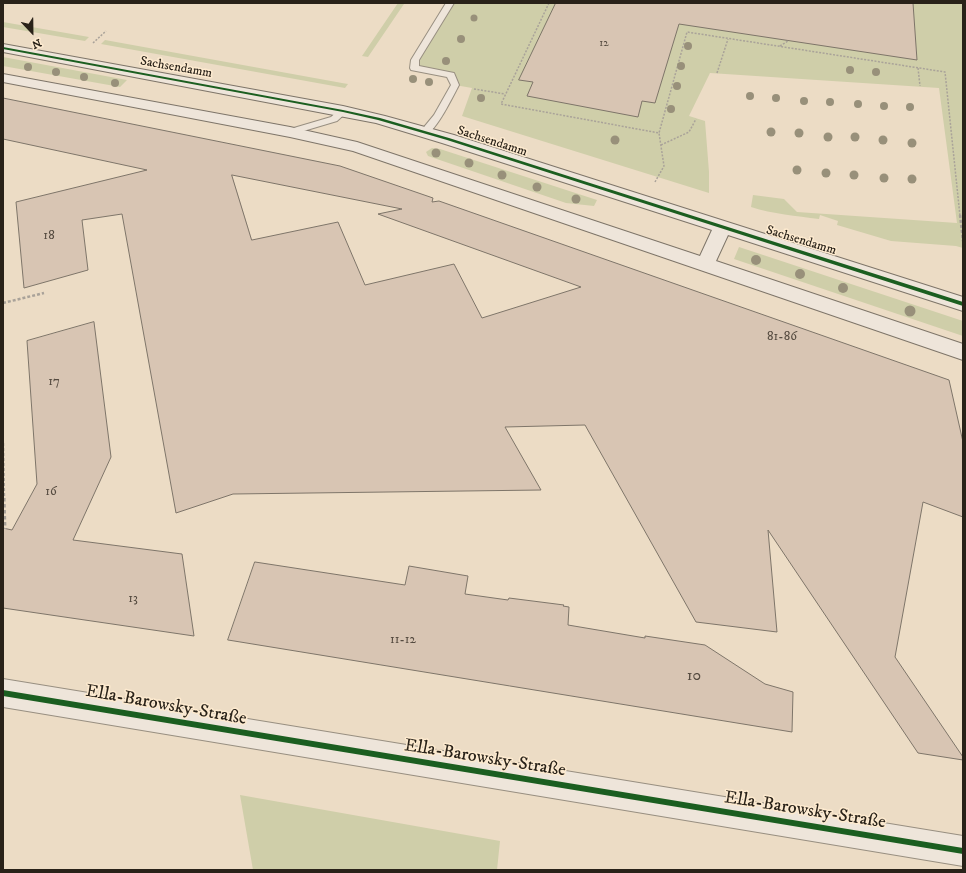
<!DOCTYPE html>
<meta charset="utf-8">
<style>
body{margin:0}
#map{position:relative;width:966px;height:873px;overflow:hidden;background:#ecdcc5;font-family:"IM FELL DW Pica",serif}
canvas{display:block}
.frame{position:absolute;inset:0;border:4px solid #292219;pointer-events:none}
.north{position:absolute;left:12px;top:12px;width:40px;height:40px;-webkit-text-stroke:3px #fdeacf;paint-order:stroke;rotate:158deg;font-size:11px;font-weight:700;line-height:16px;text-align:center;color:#292219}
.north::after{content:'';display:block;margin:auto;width:14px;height:18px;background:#292219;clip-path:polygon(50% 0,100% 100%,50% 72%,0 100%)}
</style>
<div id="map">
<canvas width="966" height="873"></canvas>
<div class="frame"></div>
<div class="north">N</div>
</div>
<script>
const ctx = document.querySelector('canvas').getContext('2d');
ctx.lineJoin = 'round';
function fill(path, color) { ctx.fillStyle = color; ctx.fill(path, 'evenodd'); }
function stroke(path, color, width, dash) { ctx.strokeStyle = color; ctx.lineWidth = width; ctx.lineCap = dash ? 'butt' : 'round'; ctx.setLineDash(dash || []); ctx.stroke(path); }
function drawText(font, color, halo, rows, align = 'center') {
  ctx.font = font + ' "IM FELL DW Pica",serif'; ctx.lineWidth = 3; ctx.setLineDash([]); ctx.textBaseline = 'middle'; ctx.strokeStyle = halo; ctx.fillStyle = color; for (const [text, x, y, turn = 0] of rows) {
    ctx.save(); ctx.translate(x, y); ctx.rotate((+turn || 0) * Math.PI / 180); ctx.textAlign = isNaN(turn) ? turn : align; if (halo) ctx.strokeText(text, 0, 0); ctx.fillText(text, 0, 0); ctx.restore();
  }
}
const green = new Path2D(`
 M398,3L404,4L368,57L362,56Z
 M450,3H963V248L956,246L891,241L837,225L838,221L820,215L819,219C796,216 773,214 751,207L753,195L784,199L797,212L957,223L939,88L710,73L689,116L705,121L709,172V193L462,116L472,88L455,85L451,75L414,68Z
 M3,22L89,37L85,41L3,27Z
 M105,40L342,83L348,84L345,88L101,44Z
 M3,57L127,80L120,87L3,66Z
 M432,148L440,149L597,200L594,206L566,203L428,156L426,152Z
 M739,247L963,321V336L734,259Z
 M240,795L500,841L497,870H253Z`);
const building = new Path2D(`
 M556,3H913L917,60L679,24L655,103L642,101L638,117L527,96L533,82L519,80Z
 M3,98L340,166L433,198L432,202L439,201L949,380L963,442V517L923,502L895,657L963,757V760L918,753L768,530L777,632L696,622L585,425L505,427L541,490L233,494L176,513L122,214L82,220L88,270L24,288L16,202L147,170L3,139ZM232,175L402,209L378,214L581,287L482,318L454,264L365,285L338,222L252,240Z
 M94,322L111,457L73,540L182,554L194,636L3,608V528L12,530L37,484L27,341Z
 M255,562L405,585L409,566L468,576L465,594L508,600L509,598L564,605L563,606L569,607L568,625L645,638V636L705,645L765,684L793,692L792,732L228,640Z`);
const pathFar2 = new Path2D(`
 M549,3L501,104L659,133L687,32L945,72L960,216
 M93,43L106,31
 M780,46L788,41
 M918,68L920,86
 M717,73L728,39
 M474,89L505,94
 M661,145L689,132L696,119
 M655,182L664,166L659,133`);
const pathFar1 = new Path2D(`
 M960,215L963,241
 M3,303L44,293
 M3,443L4,499`);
const path = new Path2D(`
 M4,498L5,529`);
const service = new Path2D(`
 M446,3H454L419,60V66L454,73L459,85C453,96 436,132 425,135L420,132L434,115L451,85L447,77L411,70L410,68L411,60Z
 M343,108L348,111L337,121L290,135L285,132L287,130L331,117L340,109Z`);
const tertiary = new Path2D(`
 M3,679L963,836V866L3,707Z`);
const secondary = new Path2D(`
 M3,44L343,106L385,116L454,135L963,297V311L728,235L716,261L963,344V360L353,151L290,137L3,82V74L290,127L357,142L700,256L712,230L442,143L376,123L3,52Z`);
const cycleway = new Path2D(`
 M3,47L343,110L380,118L449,138L963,302V306L447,140L378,120L343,112L3,49Z
 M3,690L963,848V854L3,696Z`);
const trees = [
 [474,18,3.5],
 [461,39,4],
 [688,46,4],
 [446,61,4],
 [681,66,4],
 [28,67,4],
 [850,70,4],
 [56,72,4],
 [876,72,4],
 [84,77,4],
 [413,79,4],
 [429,82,4],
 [115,83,4],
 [677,86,4],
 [750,96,4],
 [481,98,4],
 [776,98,4],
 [804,101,4],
 [830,102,4],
 [858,104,4],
 [884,106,4],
 [910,107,4],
 [671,109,4],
 [771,132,4.5],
 [799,133,4.5],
 [828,137,4.5],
 [855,137,4.5],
 [615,140,4.5],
 [883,140,4.5],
 [912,143,4.5],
 [436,153,4.5],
 [469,163,4.5],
 [797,170,4.5],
 [826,173,4.5],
 [502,175,4.5],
 [854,175,4.5],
 [884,178,4.5],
 [912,179,4.5],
 [537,187,4.5],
 [576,199,4.5],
 [756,260,5],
 [800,274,5],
 [843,288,5],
 [910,311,5.5]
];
const farNumbernames = [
 ["12",604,44]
];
const farStreetnames = [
 ["Sachsendamm",176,68,10],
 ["Sachsendamm",492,142,18],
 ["Sachsendamm",801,241,17]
];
const numberNames = [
 ["18",49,236],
 ["81-86",782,337],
 ["17",54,382],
 ["16",51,492],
 ["13",133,599],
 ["11-12",403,640]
];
const nearNumbernames = [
 ["10",694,677]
];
const nearStreetnames = [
 ["Ella-Barowsky-Straße",166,706,10],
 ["Ella-Barowsky-Straße",485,759,9],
 ["Ella-Barowsky-Straße",805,811,9]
];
fill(green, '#cfcea9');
fill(building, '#d8c5b3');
stroke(building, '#7e7569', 1);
stroke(service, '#988f81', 2);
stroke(tertiary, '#988f81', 2);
stroke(secondary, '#7e7569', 2);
stroke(pathFar2, '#a9a299', 1.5, [2, 1.5]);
stroke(pathFar1, '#a9a299', 2.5, [3, 2]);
stroke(path, '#a9a299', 3, [3.5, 2.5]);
fill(service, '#eee5da');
fill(tertiary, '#eee5da');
fill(secondary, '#eee5da');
fill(cycleway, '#1b5e20');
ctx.fillStyle = '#98907a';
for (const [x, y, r] of trees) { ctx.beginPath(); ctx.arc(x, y, r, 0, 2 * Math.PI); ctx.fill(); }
drawText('11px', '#554b40', null, farNumbernames);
drawText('13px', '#292219', '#fdeacf', farStreetnames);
drawText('13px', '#554b40', null, numberNames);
drawText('16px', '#554b40', null, nearNumbernames);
drawText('18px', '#292219', '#fdeacf', nearStreetnames);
</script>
